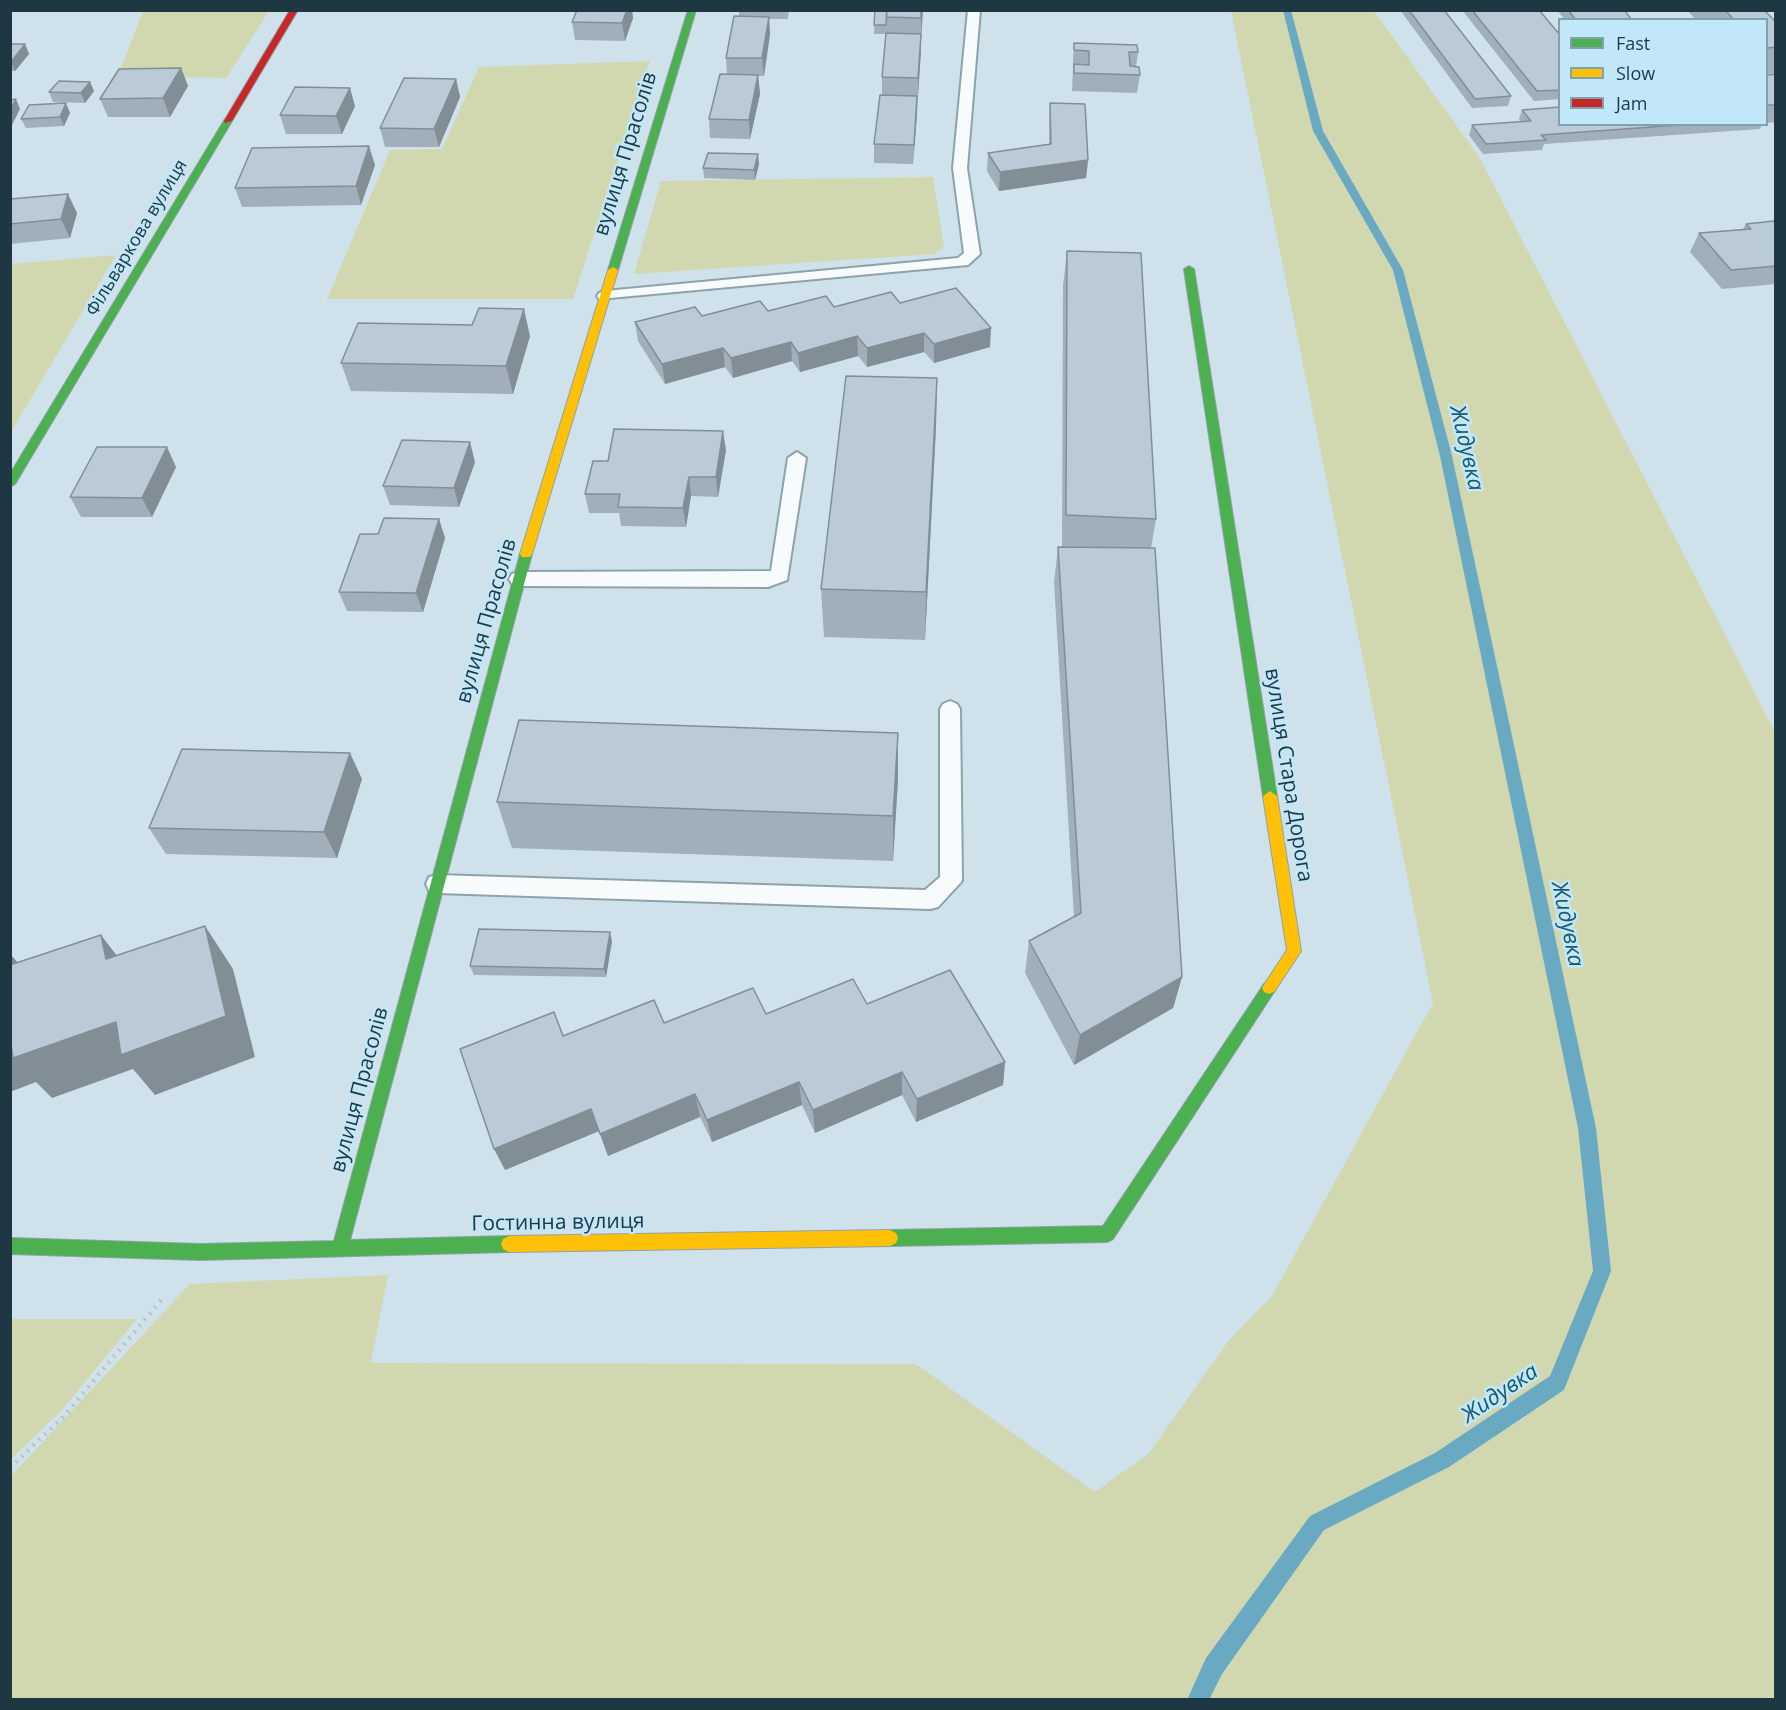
<!DOCTYPE html>
<meta charset="utf-8">
<style>
body{margin:0}
#map{position:relative;width:1786px;height:1710px;overflow:hidden;background:#cfe2eb;font-family:"Open Sans",sans-serif}
canvas{display:block}
.frame{position:absolute;inset:0;border:12px solid #1d3843;pointer-events:none}
.legend{position:absolute;left:1558px;top:18px;width:210px;height:108px;box-sizing:border-box;background:#c2e7f8;border:2px solid #80a1b0;margin:0;padding:8px 10px;list-style:none;font-size:18px;color:#1d3843}
.legend li{display:flex;align-items:center;gap:12px;height:30px}
.legend b{width:30px;border:2px solid #80a1b0}
</style>
<div id="map">
<canvas width="1786" height="1710"></canvas>
<div class="frame"></div>
<ul class="legend">
<li><b style="height:8px;background:#4caf50"></b>Fast</li>
<li><b style="height:8px;background:#ffc107"></b>Slow</li>
<li><b style="height:8px;background:#c62828"></b>Jam</li>
</ul>
</div>
<script>
const ctx = document.querySelector('canvas').getContext('2d');
ctx.lineJoin = 'round';
function fill(path, color) { ctx.fillStyle = color; ctx.fill(path, 'evenodd'); }
function stroke(path, color, width, dash) { ctx.strokeStyle = color; ctx.lineWidth = width; ctx.lineCap = dash ? 'butt' : 'round'; ctx.setLineDash(dash || []); ctx.stroke(path); }
function drawText(font, color, halo, rows, align = 'center') {
  ctx.font = font + ' "Open Sans",sans-serif'; ctx.lineWidth = 5; ctx.setLineDash([]); ctx.textBaseline = 'middle'; ctx.strokeStyle = halo; ctx.fillStyle = color; for (const [text, x, y, turn = 0] of rows) {
    ctx.save(); ctx.translate(x, y); ctx.rotate((+turn || 0) * Math.PI / 180); ctx.textAlign = isNaN(turn) ? turn : align; if (halo) ctx.strokeText(text, 0, 0); ctx.fillText(text, 0, 0); ctx.restore();
  }
}
const green = new Path2D(`
 M143,11H269L226,78L118,76Z
 M1231,11H1374L1480,158L1775,732V1699H11V1476L190,1284L388,1275L371,1363L916,1364L1095,1492L1149,1453L1229,1340L1272,1296L1433,1003Z
 M650,61L573,299H327L390,150L442,149L479,67Z
 M933,177L944,247L934,254L634,274L661,181Z
 M116,255L11,432V264Z
 M11,1319H137L61,1411L11,1459Z`);
const stream = new Path2D(`
 M1283,10H1291L1323,131L1403,270L1452,456L1596,1128L1611,1271L1564,1390L1449,1467L1324,1530L1222,1674L1209,1700H1187L1206,1658L1310,1516L1435,1453L1550,1376L1593,1271L1578,1128L1440,456L1393,270L1313,131Z`);
const path = new Path2D(`
 M10,1468L65,1415L162,1299`);
const lane = new Path2D(`
 M968,10H980L967,168L980,254L968,265L599,299L597,296L599,293L605,291L958,258L964,253L953,168Z
 M797,452L806,458L787,580L768,587L519,586L512,584L509,579L512,574L519,572L771,571L788,458Z
 M950,701L957,704L960,709L962,881L938,907L930,909L437,893L429,891L426,884L429,877L437,875L925,890L940,877V709L943,704Z`);
const fast = new Path2D(`
 M688,10H696L618,270L610,272L608,270Z
 M225,119L232,121L15,484L10,487V474Z
 M1189,266L1194,269L1277,796L1270,801L1263,796L1184,269Z
 M526,550L532,554L350,1240L509,1236L515,1239L517,1244L515,1249L509,1252L200,1260L10,1254V1238L200,1244L334,1241L520,554Z
 M1269,982L1274,984L1276,988L1274,992L1113,1239L1107,1242L890,1246L884,1243L882,1238L884,1233L890,1230L1103,1226L1264,984Z`);
const slow = new Path2D(`
 M613,267L618,270L532,554L530,557H522L520,554L608,270Z
 M1270,791L1277,796L1301,951L1274,992L1269,994L1264,992L1262,988L1287,950L1263,796Z
 M890,1230L896,1233L898,1238L896,1243L890,1246L509,1252L503,1249L501,1244L503,1239L509,1236Z`);
const jam = new Path2D(`
 M290,10H298L232,121L225,123L224,121Z`);
const wall = new Path2D(`
 M577,10H632L633,18L625,41L575,40L572,22Z
 M739,10H789L788,19H769L770,34L764,76H758L760,94L750,139L710,138L709,119L727,75L726,58L739,16Z
 M875,10H923L917,114L913,164L874,163V144L882,95V77L886,34H874Z
 M1400,10H1444L1511,96L1508,106L1472,108Z
 M1462,10H1539L1560,35V99L1534,101Z
 M1557,10H1624L1632,20H1565Z
 M1687,10H1764L1776,22V73L1767,74V20H1696Z
 M1074,43L1138,52L1136,67L1140,75L1137,93L1072,91L1073,69V61Z
 M10,44H25L29,54L15,71H10Z
 M181,68L188,86L170,117H108L100,99Z
 M1776,74V122L1767,123V75Z
 M456,79L460,97L439,147H385L380,128Z
 M90,82L94,91L85,103L53,102L49,92Z
 M1050,103L1088,160L1086,178L999,191L987,171L988,153L1049,144V122Z
 M355,106L342,134H286L280,115Z
 M1522,110L1560,124H1762L1760,129L1544,144L1542,150L1483,154L1469,135L1472,125L1521,122L1519,119Z
 M70,113L64,126L26,128L21,119Z
 M759,164L755,180L704,178L703,168Z
 M375,165L361,205L242,207L235,188Z
 M10,199L77,213L70,238L10,244Z
 M1776,223V284L1722,289L1690,252L1699,233L1743,229L1746,224Z
 M1067,251L1156,519L1151,548L1182,977L1173,1008L1074,1065L1025,973L1029,941L1074,917L1054,582L1058,547H1062L1063,286Z
 M900,303L990,347L934,363L924,352L867,367L858,356L800,372L792,361L733,378L725,367L665,384L638,341L635,322L768,311Z
 M530,336L513,394L351,391L341,363Z
 M937,378L936,427L925,640L824,637L821,589Z
 M726,450L718,497L691,496L686,527L621,526L619,513H589L585,494L608,461Z
 M475,462L459,507L390,505L383,486Z
 M176,467L152,517H81L70,497Z
 M439,519L445,538L423,612L347,611L339,592L378,534Z
 M362,779L337,858L166,854L149,828Z
 M898,779L893,861L512,848L497,802Z
 M612,941L606,977L474,975L470,966Z
 M867,1004L1005,1062L1003,1085L916,1122L902,1095L815,1133L802,1105L712,1142L700,1117L608,1156L599,1131L505,1170L563,1036L664,1023Z`);
const shadedWall = new Path2D(`
 M627,10H632L633,18L625,41L622,23Z
 M921,10H923L921,36Z
 M769,17L770,34L764,76L762,58Z
 M921,34V52L918,96V78Z
 M25,44L29,54L15,71L11,62Z
 M181,68L188,86L170,117L163,98Z
 M758,75L760,94L750,139L749,120Z
 M456,79L460,97L439,147L434,129Z
 M90,82L94,91L85,103L81,93Z
 M350,88L355,106L342,134L336,116Z
 M917,96V114L913,164L914,145Z
 M16,99L20,109L10,129V110Z
 M66,103L70,113L64,126L60,117Z
 M369,146L375,165L361,205L356,186Z
 M758,154L759,164L755,180L754,170Z
 M1088,160L1086,178L999,191L1000,172Z
 M68,194L77,213L70,238L61,219Z
 M524,309L530,336L513,394L506,366Z
 M991,328L990,347L934,363V344Z
 M924,333V352L867,367V348Z
 M857,336L858,356L800,372L798,353Z
 M791,342L792,361L733,378L731,358Z
 M723,348L725,367L665,384L662,364Z
 M937,378L936,427L925,640L926,592Z
 M723,431L726,450L718,497L716,477Z
 M470,442L475,462L459,507L454,488Z
 M167,447L176,467L152,517L142,498Z
 M689,477L691,496L686,527L683,508Z
 M439,519L445,538L423,612L416,593Z
 M898,733V779L893,861V816Z
 M350,753L362,779L337,858L324,832Z
 M205,926L233,969L255,1057L155,1095L133,1069L52,1098L36,1082L10,1092V1037Z
 M610,932L612,941L606,977L604,969Z
 M101,935L134,978L106,959Z
 M10,954L39,986L10,975Z
 M1182,977L1173,1008L1074,1065L1080,1035Z
 M1005,1062L1003,1085L916,1122L917,1099Z
 M902,1072V1095L815,1133L813,1110Z
 M799,1082L802,1105L712,1142L707,1120Z
 M695,1094L700,1117L608,1156L600,1134Z
 M591,1109L599,1131L505,1170L494,1149Z`);
const building = new Path2D(`
 M577,10H627L622,23L572,22Z
 M875,10H887L886,25H874Z
 M887,10H921V18L886,17Z
 M1409,10H1444L1511,96L1475,99Z
 M1472,10H1539L1560,35V90L1537,91Z
 M1568,10H1624L1632,20H1576Z
 M1725,10H1764L1776,22V47L1767,48V20H1734Z
 M734,16L769,17L762,58H726Z
 M886,33L921,34L918,78L882,77Z
 M1074,43L1137,45L1138,52H1129L1130,66L1139,67L1140,75L1074,73V64L1089,65V51L1074,50Z
 M10,44H25L11,62H10Z
 M181,68L163,98L100,99L119,69Z
 M720,74L758,75L749,120L709,119Z
 M1776,74V105H1767V75Z
 M404,78L456,79L434,129L380,128Z
 M59,81L90,82L81,93L49,92Z
 M295,87L350,88L336,116L280,115Z
 M880,95L917,96L914,145L874,144Z
 M16,99L10,110V100Z
 M66,103L60,117L21,119L29,105Z
 M1050,103L1085,104L1088,160L1000,172L988,153L1051,144Z
 M1560,107V124H1693L1541,135L1546,140L1486,144L1472,125L1531,121L1522,110Z
 M369,146L356,186L235,188L252,148Z
 M708,153L758,154L754,170L703,168Z
 M68,194L61,219L10,224V199Z
 M1774,221L1776,223V266L1731,270L1699,233L1751,229L1746,224Z
 M1067,251L1141,253L1156,519L1066,515Z
 M956,288L991,328L934,344L924,333L867,348L857,336L798,353L791,342L731,358L723,348L662,364L635,322L695,307L702,316L760,301L768,311L826,296L834,307L891,292L900,303Z
 M479,308L524,309L506,366L341,363L358,323L472,325Z
 M846,376L937,378L926,592L821,589Z
 M614,429L723,431L716,477H689L683,508L618,507L620,494H585L593,461H608Z
 M402,440L470,442L454,488L383,486Z
 M97,447H167L142,498L70,497Z
 M384,518L439,519L416,593L339,592L360,534H378Z
 M1058,547L1155,548L1182,977L1080,1035L1029,941L1081,913Z
 M519,720L898,733L893,816L497,802Z
 M182,749L350,753L324,832L149,828Z
 M205,926L226,1016L121,1055L116,1022L13,1058L10,1037V965L101,935L106,959Z
 M479,929L610,932L604,969L470,966Z
 M950,970L1005,1062L917,1099L902,1072L813,1110L799,1082L707,1120L695,1094L600,1134L591,1109L494,1149L460,1049L554,1012L563,1036L654,1000L664,1023L753,988L766,1014L853,979L867,1004Z`);
const farStreetnames = [
 ["Фільваркова вулиця",137,238,-59]
];
const streetNames = [
 ["вулиця Прасолів",626,154,-73],
 ["вулиця Прасолів",487,621,-74],
 ["вулиця Стара Дорога",1288,775,81],
 ["вулиця Прасолів",360,1090,-75],
 ["Гостинна вулиця",558,1223,-1]
];
const waterNames = [
 ["Жидувка",1466,448,77],
 ["Жидувка",1567,924,78],
 ["Жидувка",1500,1394,-34]
];
fill(green, '#d1d8b0');
fill(stream, '#69aac2');
stroke(lane, '#8ea2ab', 4);
stroke(fast, '#8ea2ab', 2);
stroke(slow, '#8ea2ab', 2);
stroke(jam, '#8ea2ab', 2);
stroke(path, '#b9c3c7', 4.5, [2, 6]);
fill(lane, '#f8fbfc');
fill(fast, '#4caf50');
fill(slow, '#ffc107');
fill(jam, '#c62828');
fill(wall, '#a0afb9');
fill(shadedWall, '#828e96');
fill(building, '#bacbd7');
stroke(building, '#828e96', 1.5);
drawText('18px', '#1d3843', '#c2e7f8', farStreetnames);
drawText('21px', '#1d3843', '#c2e7f8', streetNames);
drawText('italic 22px', '#165970', '#c2e7f8', waterNames);
</script>
